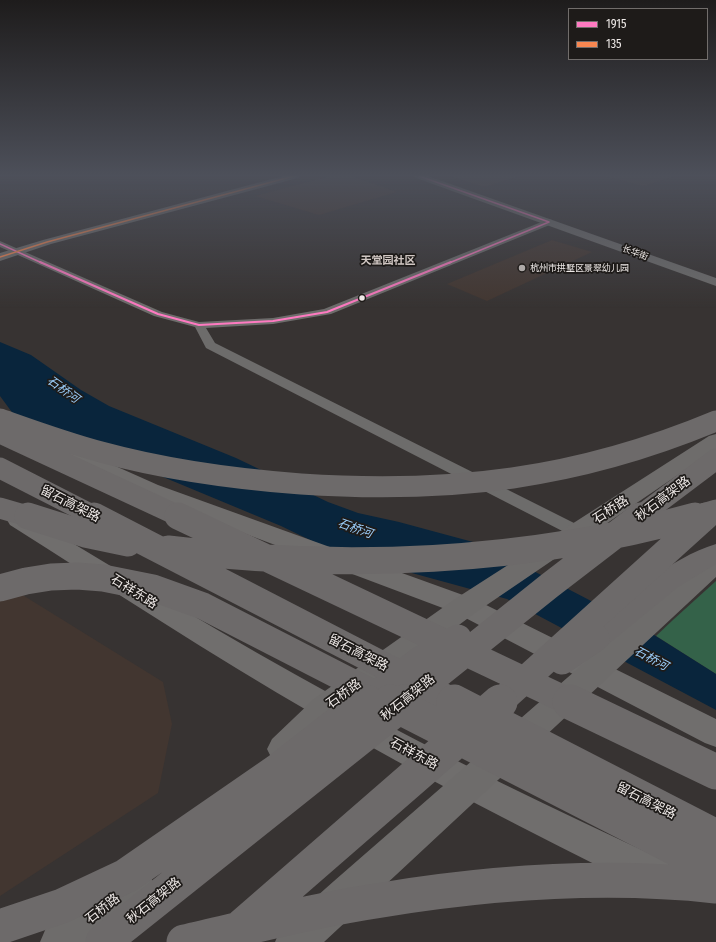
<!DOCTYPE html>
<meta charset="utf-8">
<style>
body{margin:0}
#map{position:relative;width:716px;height:942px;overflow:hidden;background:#373332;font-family:"Fira Sans Condensed",sans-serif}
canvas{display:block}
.legend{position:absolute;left:568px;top:8px;width:140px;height:52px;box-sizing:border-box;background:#1e1b19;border:1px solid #716d6b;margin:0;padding:5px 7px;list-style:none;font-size:12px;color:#eee9e7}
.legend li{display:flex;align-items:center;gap:8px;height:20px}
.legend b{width:20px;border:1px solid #716d6b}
</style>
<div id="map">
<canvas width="716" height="942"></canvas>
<ul class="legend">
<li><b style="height:5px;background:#fe7ac1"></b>1915</li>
<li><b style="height:5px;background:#f88751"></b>135</li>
</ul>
</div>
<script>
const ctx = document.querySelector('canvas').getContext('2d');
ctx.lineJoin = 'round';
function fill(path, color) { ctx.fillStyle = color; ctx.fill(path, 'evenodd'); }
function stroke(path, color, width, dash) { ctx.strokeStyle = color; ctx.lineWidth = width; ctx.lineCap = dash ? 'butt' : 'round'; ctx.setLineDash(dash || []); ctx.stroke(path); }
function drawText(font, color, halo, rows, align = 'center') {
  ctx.font = font + ' "Fira Sans Condensed","Noto Sans SC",sans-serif'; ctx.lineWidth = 3.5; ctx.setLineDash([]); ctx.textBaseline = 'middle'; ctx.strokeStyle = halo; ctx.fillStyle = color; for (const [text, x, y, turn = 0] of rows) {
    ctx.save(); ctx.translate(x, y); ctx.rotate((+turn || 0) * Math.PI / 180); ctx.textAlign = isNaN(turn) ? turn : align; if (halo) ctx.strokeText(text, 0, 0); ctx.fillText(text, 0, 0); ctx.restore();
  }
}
const built = new Path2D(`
 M330,176H352L397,192L319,215L255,196Z
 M449,176H521L484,187Z
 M603,176H676L644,186Z
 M552,240L592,252L487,301L447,284Z
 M0,581L163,682L172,724L158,793L0,896Z`);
const forest = new Path2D(`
 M716,581V674L656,636L674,619Z`);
const water = new Path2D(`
 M0,342L31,355L81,390L109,406L236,458L328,502L358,513L399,522L473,542L522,565L643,628L716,674V710L507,599L335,552L281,526L14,415L0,396Z`);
const minor = new Path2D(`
 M549,219L552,220L553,222L552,224L331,314L273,324L206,328L215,343L584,528L586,532L584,536L578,537L572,536L206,348L195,327L154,316L0,247V241L162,312L199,322L273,318L324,309Z`);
const tertiary = new Path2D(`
 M283,176H300L298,178L51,244L0,261V253L43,240Z
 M414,176H428L716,278V286L416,178Z`);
const secondary = new Path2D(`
 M50,438L57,440L158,485L474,599L716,719V747L705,743L456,613L142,495L43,448L40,444L43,440Z
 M18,513L26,515C129,577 231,640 336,697C444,757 556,810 668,862L673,875L668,888L655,893L642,888C532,833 422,777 315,715C211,655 111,589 10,525L7,520L10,515Z`);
const primary = new Path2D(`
 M716,434V449L475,613L337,716L294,759L283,763L272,759L267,749L272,739L315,698L455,599L709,436Z
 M716,553V577L324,942H275L281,928L334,881L707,556Z
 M135,865L148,871L154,884L148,897L92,942H40L46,928L122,871Z`);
const trunk = new Path2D(`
 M716,544V564L678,587L606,646L596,649L586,646L582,638L586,630C624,600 669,558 716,544Z`);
const trunkBridgeFar2 = new Path2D(`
 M0,419C34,431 67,443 101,452C167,470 234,479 301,484C451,494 577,479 716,421
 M0,433L181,517
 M0,468L96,517
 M0,508L31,517
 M639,517L716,459
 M692,517L716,510
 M705,517L708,515`);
const trunkBridgeFar1 = new Path2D(`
 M28,516L85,534L128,543
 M94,516L456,703
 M178,516L572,703
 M168,549C342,571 526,563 695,516
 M0,588L26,581L51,577L77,576L103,578L153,588L203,606L392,703
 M562,661L596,638
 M365,703L418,661L458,638
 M403,703L549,586L640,516
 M499,703L706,516`);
const trunkBridge = new Path2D(`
 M390,702L716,869
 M454,702L716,837
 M570,702L716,772
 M0,927L62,906L126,876L278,771L366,702
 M103,942L404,702
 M184,942C250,927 315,910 382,900C492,882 605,874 716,886
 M224,942L500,702`);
const bus1Far1 = new Path2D(`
 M419,176L549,222
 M0,244L42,263
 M449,263L549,222`);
const bus1 = new Path2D(`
 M40,262L158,314L199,325L273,321L327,312L451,262`);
const bus2 = new Path2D(`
 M0,257L47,242L294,176`);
const markers = [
 [522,268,4,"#aea9a8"],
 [362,298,3.5,"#eee9e7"]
];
const farStreetnames = [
 ["长华街",635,253,20]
];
const farPoinames = [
 ["杭州市拱墅区景翠幼儿园",530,268]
];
const farQuarternames = [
 ["天堂园社区",388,261]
];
const waterNames = [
 ["石桥河",63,390,36],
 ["石桥河",355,529,19],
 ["石桥河",651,659,28]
];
const nearStreetnames = [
 ["秋石高架路",663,499,-37],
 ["留石高架路",70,504,27],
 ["石桥路",611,510,-33],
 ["石祥东路",134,592,32],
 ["留石高架路",358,653,27],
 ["石桥路",344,694,-36],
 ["秋石高架路",408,698,-39],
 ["石祥东路",414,754,28],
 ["留石高架路",646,801,27],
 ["秋石高架路",154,901,-39],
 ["石桥路",103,909,-38]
];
fill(built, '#423630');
fill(forest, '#346249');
fill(water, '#09253c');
fill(minor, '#6d6c6b');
fill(tertiary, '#6d6c6b');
fill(secondary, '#706e6d');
fill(primary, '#6e6c6b');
fill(trunk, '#6d6a6a');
stroke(trunkBridgeFar2, '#6d6a6a', 21);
stroke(trunkBridgeFar1, '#6d6a6a', 27);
stroke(trunkBridge, '#6d6a6a', 35);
stroke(bus1Far1, '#fe7ac1', 1.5);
stroke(bus1, '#fe7ac1', 2);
stroke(bus2, '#f88751', 1.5);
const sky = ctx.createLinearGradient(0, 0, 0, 308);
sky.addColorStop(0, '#1e1c1c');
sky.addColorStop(0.57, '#4d505a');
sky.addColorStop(1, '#4d505a00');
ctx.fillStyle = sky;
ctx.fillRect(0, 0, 716, 308);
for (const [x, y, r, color] of markers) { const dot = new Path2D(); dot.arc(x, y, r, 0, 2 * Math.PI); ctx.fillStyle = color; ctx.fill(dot); stroke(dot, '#1e1b19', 1.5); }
drawText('9px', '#eee9e7', '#1e1b19', farStreetnames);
drawText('9px', '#eee9e7', '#1e1b19', farPoinames, 'left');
drawText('bold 11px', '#d0c6c2', '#1e1b19', farQuarternames);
drawText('italic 12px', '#9ccffc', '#1e1b19', waterNames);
drawText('13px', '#eee9e7', '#1e1b19', nearStreetnames);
</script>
